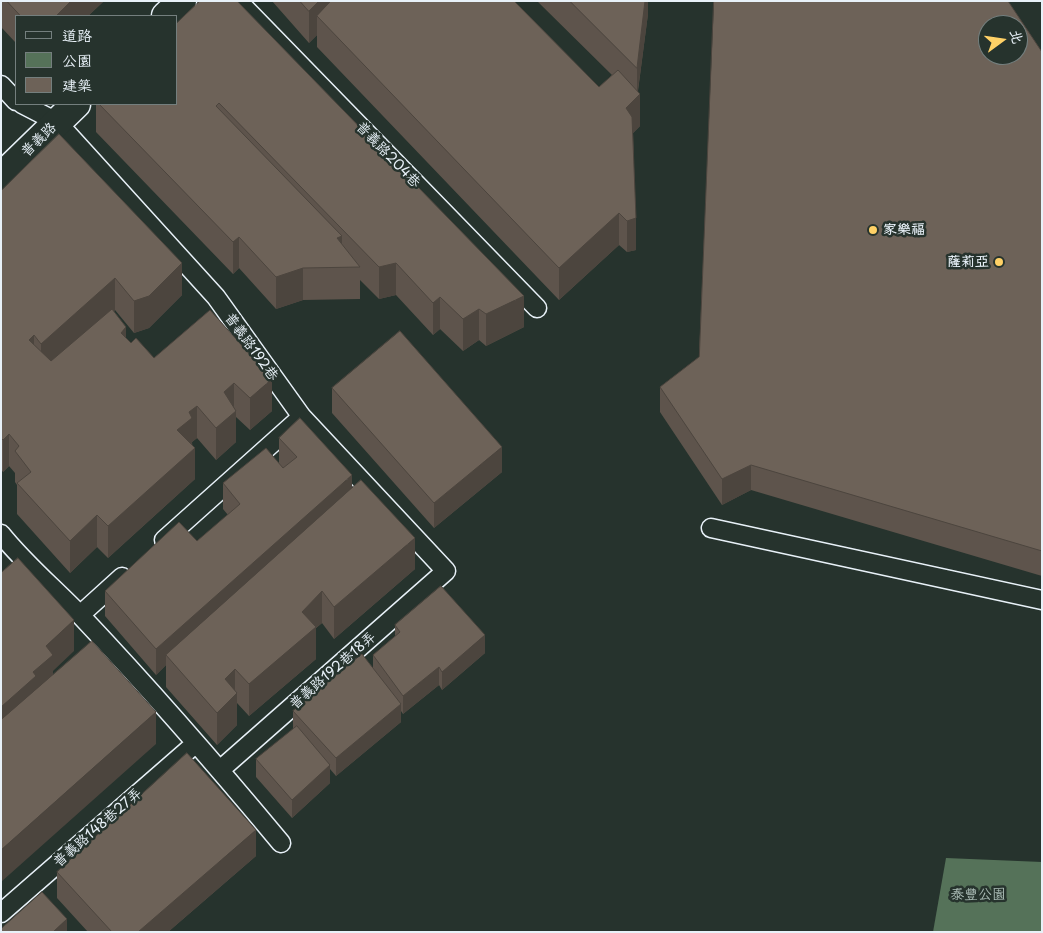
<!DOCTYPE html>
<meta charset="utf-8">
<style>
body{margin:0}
#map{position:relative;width:1043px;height:933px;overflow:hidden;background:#26332d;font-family:"Playpen Sans","LXGW WenKai TC",sans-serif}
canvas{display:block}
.frame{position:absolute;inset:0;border:2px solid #e8f1f8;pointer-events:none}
.legend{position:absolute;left:15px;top:15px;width:162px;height:90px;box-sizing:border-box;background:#26332d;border:1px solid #747f7e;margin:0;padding:6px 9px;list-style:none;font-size:15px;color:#e8f1f8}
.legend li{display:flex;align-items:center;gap:10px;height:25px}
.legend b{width:25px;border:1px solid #747f7e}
.north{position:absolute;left:978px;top:15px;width:50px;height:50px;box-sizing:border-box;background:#26332d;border:1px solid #747f7e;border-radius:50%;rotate:76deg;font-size:14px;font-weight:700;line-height:20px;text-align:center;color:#e8f1f8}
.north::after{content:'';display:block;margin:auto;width:18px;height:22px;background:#ffd166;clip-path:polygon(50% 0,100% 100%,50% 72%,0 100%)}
</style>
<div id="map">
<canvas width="1043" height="933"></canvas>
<div class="frame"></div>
<ul class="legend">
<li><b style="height:6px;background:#26332d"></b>道路</li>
<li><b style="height:14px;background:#557259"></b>公園</li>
<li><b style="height:14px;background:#6d6258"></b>建築</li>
</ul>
<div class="north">北</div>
</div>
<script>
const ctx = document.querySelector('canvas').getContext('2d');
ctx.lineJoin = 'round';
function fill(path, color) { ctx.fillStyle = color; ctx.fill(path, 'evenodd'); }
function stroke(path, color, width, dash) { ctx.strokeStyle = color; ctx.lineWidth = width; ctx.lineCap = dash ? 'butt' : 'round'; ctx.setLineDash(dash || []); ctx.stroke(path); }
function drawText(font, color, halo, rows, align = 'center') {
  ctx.font = font + ' "Playpen Sans","LXGW WenKai TC",sans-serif'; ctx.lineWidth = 5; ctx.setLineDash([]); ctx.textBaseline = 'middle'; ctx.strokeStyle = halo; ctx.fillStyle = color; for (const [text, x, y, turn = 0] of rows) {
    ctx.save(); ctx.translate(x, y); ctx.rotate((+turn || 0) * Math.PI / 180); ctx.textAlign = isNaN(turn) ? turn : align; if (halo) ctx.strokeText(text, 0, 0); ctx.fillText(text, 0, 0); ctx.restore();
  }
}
const green = new Path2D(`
 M946,858L1042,862V932H933Z`);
const lane = new Path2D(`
 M238,1L537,308
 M1,85L16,101
 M22,104L57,122L216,297L302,417L446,571L220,770
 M711,528L1042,600
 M1,534C25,564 54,588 81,616C150,689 217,766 281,843
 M164,540L296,422
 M80,615L122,577
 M1,913L195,744`);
const secondary = new Path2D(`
 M166,16L182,1
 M1,177L76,104`);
const wall = new Path2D(`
 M1,1H104L88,16H16V43L1,27Z
 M272,1H514L599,87L612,75L537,1H648V14L638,91L640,126L633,133L636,250L627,252L619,245L559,300L317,47V35L309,43Z
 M176,24L524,327L486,346L479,340L463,351L440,329L433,335L396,295L379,299L360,280V299L303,300L276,309L239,268L233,274L96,132V104H176Z
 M1042,52V576L751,490L722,505L660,412V387L699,357Z
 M1,191L182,295L149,328L134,333L115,310L114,311L126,338L131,343L154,358L210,310L272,411L250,430L236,417V442L216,460L197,438L192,442L195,479L108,558L97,547L70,573L17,514V485L15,482V473L9,466L3,472L1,469Z
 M332,388L502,472L434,528L332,413Z
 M279,438L352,488L415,569L334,639L322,623L316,628V659L249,716L237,703V725L217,745L166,687V665L156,675L105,616V591L197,541L228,515L223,509V483L279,463Z
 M395,625L485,653L442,690L439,685L403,714L401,711V722L336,776L330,769V783L292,818L256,777V759L293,729V711L373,669V655L395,636Z
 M256,856L168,932H88L57,898V872Z`);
const shadedWall = new Path2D(`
 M71,1H104L88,16H56Z
 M319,1H352L317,16V35L309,43V11Z
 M645,1H648V14L637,97L640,94V126L626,140V108L637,97V68Z
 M619,213V245L559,300V268Z
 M636,218V250L627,252V221Z
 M342,236V268L337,238Z
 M239,237V268L233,274V242Z
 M182,263V295L149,328L134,333V301Z
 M396,263V295L379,299V267Z
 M303,268V300L276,309V277Z
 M115,278V310L41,376V344Z
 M524,296V327L486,346V314Z
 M440,297V329L433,335V303Z
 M479,309V340L463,351V319Z
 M126,327V359L121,333Z
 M34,335V367L29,340Z
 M272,379V411L250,430V398Z
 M234,383V413L236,411V442L216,460V428L224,392Z
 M197,406V438L192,442V449L177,430L189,412Z
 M9,434V466L3,472V440Z
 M502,447V472L434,528V503Z
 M195,448V479L108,558V526Z
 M751,465V490L722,505V479Z
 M352,475V500L166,655V665L156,675V649Z
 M97,515V547L70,573V541Z
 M415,538V569L334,639V607Z
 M322,591V623L316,628V659L249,716V684L302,612Z
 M74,620V651L53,671V687L1,738V707L33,672L46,646Z
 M485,635V653L442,690V672Z
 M439,667V685L403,714V696Z
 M235,669V695L237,693V725L217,745V713L225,679Z
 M401,704V722L336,776V758Z
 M156,712V744L1,882V850Z
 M330,765V783L292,818V800Z
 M256,830V856L168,932H138Z
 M67,919V932H53Z`);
const building = new Path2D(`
 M7,1H71L56,16H21Z
 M200,1H237L524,296L486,314L479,309L463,319L440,297L433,303L396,263L379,267L219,103L216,106L342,236L337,238L360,267L303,268L276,277L239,237L233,242L99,104H176V24Z
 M300,1H319L309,11Z
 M331,1H514L599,87L618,70L640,94L626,108L632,117L636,218L627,221L619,213L559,268L317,16Z
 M570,1H645L637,68Z
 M714,1H1008L1042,52V551L751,465L722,479L660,387L699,357ZM988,25H1018V55H988Z
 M59,134L182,263L149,296L134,301L115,278L41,344L34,335L29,340L51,361L112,309L126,327L121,333L131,343L136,338L154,358L210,310L272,379L250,398L234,383L224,392L236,411L216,428L197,406L189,412L192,418L177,430L195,448L108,526L97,515L70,541L17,483L31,472L15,451L19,446L9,434L3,440L1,438V191Z
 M400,331L502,447L434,503L332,388Z
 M300,418L352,475L156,649L105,591L179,522L197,541L240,504L223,483L266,448L283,468L297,457L279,438Z
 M361,480L415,538L334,607L322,591L302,612L316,627L249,684L235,669L225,679L237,693L217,713L166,655Z
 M18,558L74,620L46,646L53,655L33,672L36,676L1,707V573Z
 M441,586L485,635L442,672L439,667L403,696L373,655L400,632L395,625Z
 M92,641L156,712L1,850V720Z
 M362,654L401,704L336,758L293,711Z
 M297,726L330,765L292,800L256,759Z
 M187,753L256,830L138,932H112L57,872Z
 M42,892L67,919L53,932H1V929Z`);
const markers = [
 [873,230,5,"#ffd166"],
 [999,262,5,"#ffd166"]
];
const streetNames = [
 ["普義路",39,140,-44],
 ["普義路204巷",388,155,46],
 ["普義路192巷",251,347,54],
 ["普義路192巷18弄",333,671,-41],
 ["普義路148巷27弄",98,828,-41]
];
const poiNames = [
 ["家樂福",883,230],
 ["薩莉亞",989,262,"right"]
];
const parkNames = [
 ["泰豐公園",978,895]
];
fill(green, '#557259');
stroke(lane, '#e8f1f8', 21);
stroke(secondary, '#e8f1f8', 31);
stroke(lane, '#26332d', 18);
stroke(secondary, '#26332d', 28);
fill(wall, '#5e544c');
fill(shadedWall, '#4c453e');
fill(building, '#6d6258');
stroke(building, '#4c453e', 1);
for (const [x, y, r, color] of markers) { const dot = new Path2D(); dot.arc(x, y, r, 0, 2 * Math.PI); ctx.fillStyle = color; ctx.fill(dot); stroke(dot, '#26332d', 2); }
drawText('14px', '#e8f1f8', '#26332d', streetNames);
drawText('bold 14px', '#e8f1f8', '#26332d', poiNames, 'left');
drawText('14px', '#adbeb8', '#26332d', parkNames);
</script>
